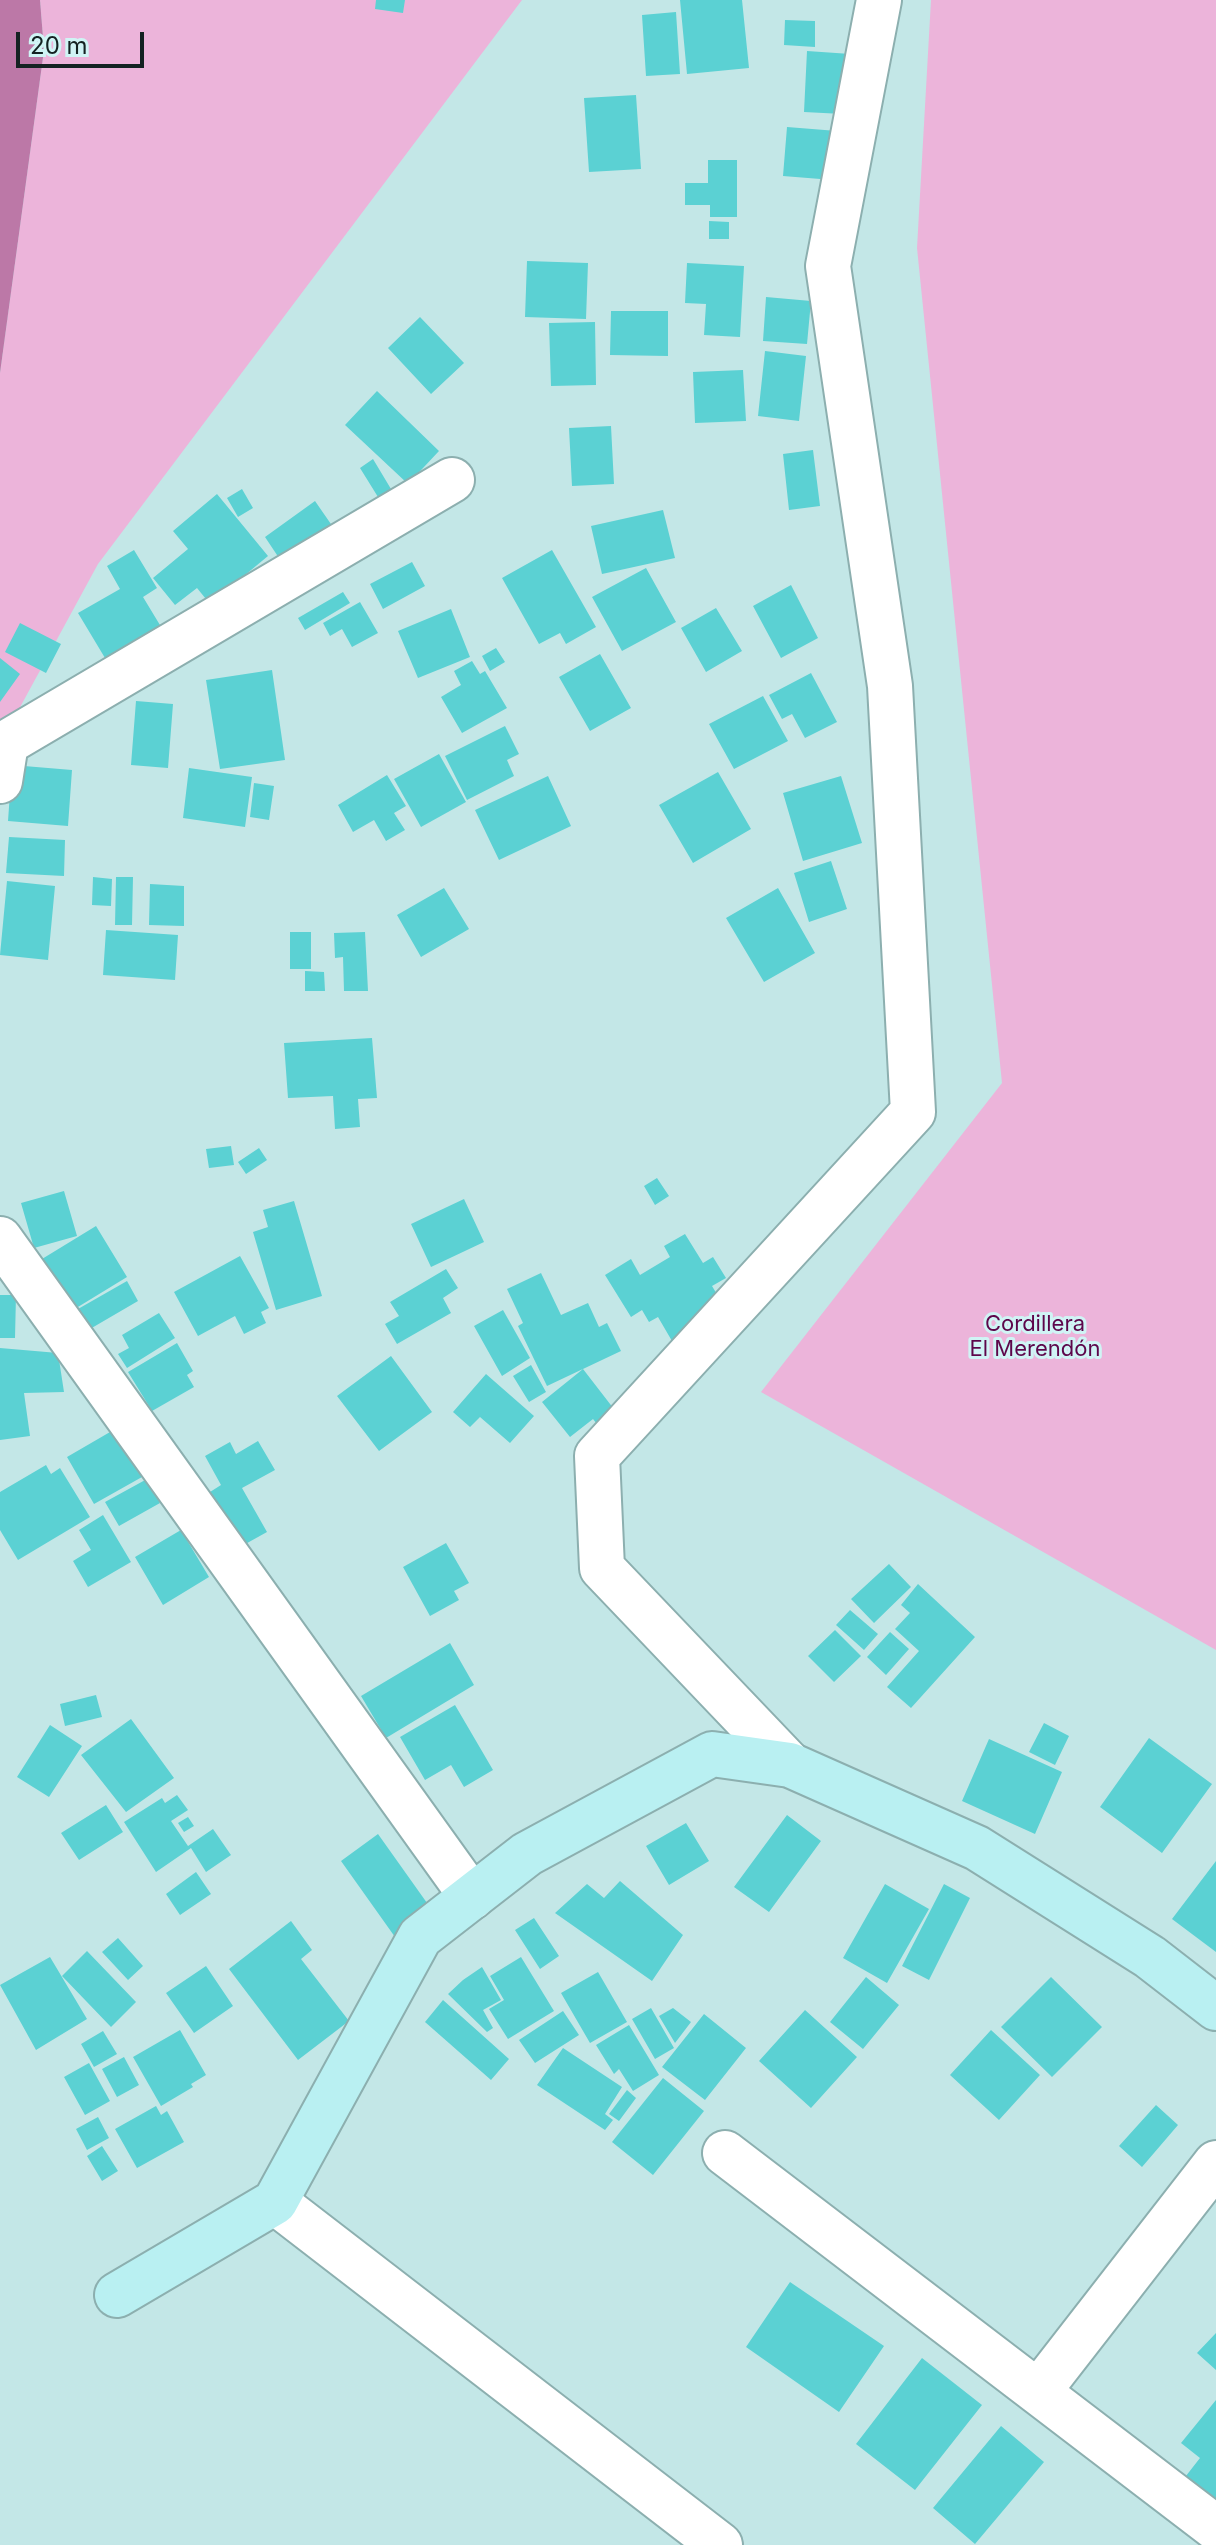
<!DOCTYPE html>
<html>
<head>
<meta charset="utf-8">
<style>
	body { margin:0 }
	#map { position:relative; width:1216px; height:2545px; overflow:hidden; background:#c3e7e7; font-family:Inter,sans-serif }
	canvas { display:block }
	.scale { position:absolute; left:16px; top:32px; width:128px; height:36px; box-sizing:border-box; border:4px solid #142222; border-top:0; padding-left:10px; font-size:24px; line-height:28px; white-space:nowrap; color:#142222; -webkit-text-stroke:6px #d0f4f5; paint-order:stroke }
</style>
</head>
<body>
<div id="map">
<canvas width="1216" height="2545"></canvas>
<div class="scale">20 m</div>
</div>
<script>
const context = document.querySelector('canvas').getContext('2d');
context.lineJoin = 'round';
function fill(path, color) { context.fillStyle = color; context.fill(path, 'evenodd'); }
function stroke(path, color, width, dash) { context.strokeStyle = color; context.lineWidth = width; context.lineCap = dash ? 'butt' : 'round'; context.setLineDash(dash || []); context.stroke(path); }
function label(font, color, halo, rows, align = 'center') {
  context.font = font + ' Inter,sans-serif'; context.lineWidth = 6; context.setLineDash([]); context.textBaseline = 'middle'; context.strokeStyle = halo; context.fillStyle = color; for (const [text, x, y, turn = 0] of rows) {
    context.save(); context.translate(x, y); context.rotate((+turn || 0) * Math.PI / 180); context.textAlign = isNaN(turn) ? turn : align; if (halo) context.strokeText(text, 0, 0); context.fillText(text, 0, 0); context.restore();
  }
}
const green = new Path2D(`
	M40,0H522L98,564L0,744V373L44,50Z
	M931,0H1216V1650L761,1392L1002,1083L917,248Z`);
const water = new Path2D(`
	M0,0H40L44,50L0,373Z`);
const building = new Path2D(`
	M376,0H405L403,13L375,9Z
	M680,0H742L749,68L687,74Z
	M676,12L680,74L646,76L642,15Z
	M785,20L815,21V47L784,45Z
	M807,51L865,55L862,115L804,112Z
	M636,95L641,169L589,172L584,98Z
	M787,127L837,131L833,180L783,176Z
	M708,160H737V217H710V205H685V183H708Z
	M709,221L729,222V239H709Z
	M527,261L588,263L586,319L525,317Z
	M687,263L744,266L740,337L704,335L706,304L685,303Z
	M766,297L811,301L807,344L763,341Z
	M611,311H668V356L610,355Z
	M420,317L464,363L431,394L388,348Z
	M595,322L596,385L551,386L549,323Z
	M765,351L806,356L799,421L758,416Z
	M743,370L746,421L695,423L693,372Z
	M377,391L439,451L408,484L345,425Z
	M611,426L614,484L572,486L569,428Z
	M813,450L820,506L789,510L783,454Z
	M373,459L391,489L378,497L360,468Z
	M242,489L253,508L238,517L227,498Z
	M217,494L268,556L210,604L197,588L175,605L153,578L188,549L173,531Z
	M315,501L342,540L291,576L265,537Z
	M663,510L675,558L602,574L591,526Z
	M134,550L157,588L143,597L166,635L111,668L78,613L120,589L107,566Z
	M552,550L596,627L566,644L560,633L539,644L502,578Z
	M412,562L425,586L383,609L370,584Z
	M646,568L676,622L622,651L592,597Z
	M791,585L818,638L781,658L753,606Z
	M343,592L350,603L305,630L298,618Z
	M360,602L378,633L352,647L342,629L330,636L323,623Z
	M716,608L742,651L706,672L681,628Z
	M451,609L470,657L418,678L398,631Z
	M20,623L61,644L46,673L5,652Z
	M496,648L505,662L490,671L482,656Z
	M600,654L631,708L590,731L559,677Z
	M0,658L20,674L0,702Z
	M472,661L480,674L485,671L507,708L462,733L441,697L461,685L454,671Z
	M272,670L285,760L220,769L206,680Z
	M811,673L837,722L805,738L792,714L782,719L769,695Z
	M763,696L788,741L734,769L709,724Z
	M136,701L173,704L168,768L131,765Z
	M505,726L519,754L507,760L514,776L467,800L445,756Z
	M439,754L466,802L421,827L394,779Z
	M12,765L72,770L68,826L8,821Z
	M189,768L252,777L245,827L183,818Z
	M718,772L751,829L693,863L659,805Z
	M387,775L406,806L394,813L405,830L386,841L374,820L353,832L338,805Z
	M548,776L571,826L499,860L475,810Z
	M841,776L862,843L803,861L783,793Z
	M254,783L274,786L269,820L250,817Z
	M9,837L65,840L64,876L6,873Z
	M831,861L847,909L809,922L794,873Z
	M93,877L112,879L111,906L92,905Z
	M116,877H133L132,925H115Z
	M7,881L55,886L48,960L0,955Z
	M150,884L184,886V926L149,925Z
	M444,888L469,929L421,957L397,915Z
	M778,888L815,953L764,982L726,918Z
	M106,930L178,935L175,980L103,975Z
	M290,932H311V969H290Z
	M365,932L368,991H344L343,957L335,958L334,933Z
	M305,971L324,972L325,991H305Z
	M372,1038L377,1098L358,1099L360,1127L335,1129L333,1096L288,1098L284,1043Z
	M231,1146L234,1165L209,1168L206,1149Z
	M259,1148L267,1160L246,1174L238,1162Z
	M657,1178L669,1196L655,1205L644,1186Z
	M64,1191L77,1236L34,1248L21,1203Z
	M464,1199L484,1242L431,1267L411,1224Z
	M294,1201L322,1296L276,1310L253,1232L268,1227L263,1210Z
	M96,1226L127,1277L73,1310L42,1259Z
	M685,1234L703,1263L713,1257L726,1278L712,1286L733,1321L679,1353L658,1317L649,1322L642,1310L631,1317L605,1275L631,1259L640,1275L670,1257L664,1246Z
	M240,1256L269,1308L261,1312L266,1323L244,1334L235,1316L198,1336L174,1292Z
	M446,1269L458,1288L443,1298L451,1313L397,1344L385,1324L399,1316L390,1302Z
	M541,1273L561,1315L588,1303L599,1327L607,1323L621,1351L547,1386L518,1326L523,1323L507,1289Z
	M127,1281L138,1301L90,1329L78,1309Z
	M0,1295H16L15,1338H0Z
	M503,1310L530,1358L502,1376L474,1326Z
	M159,1313L175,1338L127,1368L118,1354L129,1348L122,1335Z
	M177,1343L193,1371L187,1375L194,1387L152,1411L128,1372Z
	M0,1348L58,1353L64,1392L24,1393L30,1436L0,1440Z
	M391,1356L432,1412L379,1451L337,1396Z
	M531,1365L546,1392L529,1402L513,1376Z
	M583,1369L634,1435L616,1448L593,1419L570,1437L542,1402Z
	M486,1374L534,1416L510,1443L480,1417L470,1427L453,1412Z
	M129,1421L124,1446L142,1477L94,1504L67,1457Z
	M258,1441L275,1470L242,1488L267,1532L240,1547L210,1492L221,1485L205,1456L230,1442L236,1454Z
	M46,1465L51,1474L60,1468L90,1517L18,1560L0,1530V1492Z
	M147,1479L160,1503L119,1526L105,1502Z
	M103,1515L131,1562L88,1587L73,1561L91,1550L79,1530Z
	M181,1530L209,1577L163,1605L135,1557Z
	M446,1543L469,1583L454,1591L459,1600L430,1616L403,1567Z
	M889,1564L911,1587L874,1623L851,1599Z
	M918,1584L975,1637L911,1708L887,1687L919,1651L895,1629L910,1613L901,1605Z
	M850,1610L878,1634L864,1650L836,1625Z
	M835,1630L861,1656L834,1682L808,1656Z
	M890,1632L909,1649L886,1675L867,1657Z
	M450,1643L474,1685L386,1738L361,1696Z
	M96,1695L102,1717L65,1726L60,1704Z
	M455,1705L493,1770L464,1787L451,1765L425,1780L400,1737Z
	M131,1719L174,1778L126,1812L81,1755Z
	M1044,1723L1069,1736L1055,1765L1029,1752Z
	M50,1725L82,1746L49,1797L17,1777Z
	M1149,1738L1212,1784L1162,1853L1100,1807Z
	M989,1739L1062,1772L1035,1834L962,1801Z
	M177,1795L188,1810L171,1821L188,1846L213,1829L231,1855L206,1872L191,1848L156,1872L124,1822L162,1798L165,1803Z
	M106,1805L123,1832L79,1860L61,1833Z
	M787,1815L821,1841L769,1912L734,1887Z
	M188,1817L194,1826L184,1832L178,1823Z
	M686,1823L709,1861L669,1885L646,1846Z
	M378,1834L432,1910L395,1937L341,1861Z
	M1216,1861V1952L1172,1919Z
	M196,1872L211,1894L180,1915L166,1894Z
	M620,1881L683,1935L652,1981L555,1913L587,1884L604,1898Z
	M885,1884L929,1909L887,1983L843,1958Z
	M944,1884L970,1898L929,1980L902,1966Z
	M534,1918L559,1956L540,1969L515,1930Z
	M291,1921L312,1950L301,1959L349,2021L298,2060L229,1969Z
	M118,1938L143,1966L128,1980L102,1952Z
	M87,1951L136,2002L111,2027L62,1976Z
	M50,1957L87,2019L36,2050L0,1985Z
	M521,1957L554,2011L508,2039L489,2009L504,2000L490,1976Z
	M206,1966L233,2006L194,2033L166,1993Z
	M482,1967L501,2000L483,2010L493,2028L487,2032L448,1994L463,1980Z
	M598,1972L627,2022L590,2043L561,1993Z
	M866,1977L899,2005L863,2049L830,2022Z
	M1051,1977L1102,2027L1052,2077L1001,2027Z
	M443,2000L509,2059L491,2080L425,2022Z
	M651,2008L674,2048L655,2059L632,2019Z
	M673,2008L691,2022L675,2043L659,2016Z
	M805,2010L857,2057L811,2108L759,2061Z
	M563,2011L579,2035L535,2063L519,2040Z
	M704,2014L746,2048L705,2100L662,2067Z
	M629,2025L659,2075L633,2091L619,2069L614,2074L596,2045Z
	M180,2030L206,2075L191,2084L193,2087L161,2106L133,2057Z
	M991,2030L1040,2075L999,2120L950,2075Z
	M103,2031L117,2054L94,2067L81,2044Z
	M563,2048L622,2087L605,2114L613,2120L605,2130L537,2085Z
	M124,2057L139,2085L117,2097L102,2069Z
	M89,2063L110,2101L85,2115L64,2077Z
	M663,2078L704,2111L653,2175L612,2142Z
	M627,2090L636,2098L619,2121L609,2114Z
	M1156,2105L1178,2125L1142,2167L1119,2146Z
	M156,2106L161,2115L167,2111L184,2142L137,2168L115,2129Z
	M98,2117L109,2138L87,2150L76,2129Z
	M102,2146L118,2171L102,2181L87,2156Z
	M790,2282L884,2346L839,2412L746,2347Z
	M1216,2333V2370L1197,2353Z
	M922,2358L982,2405L915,2490L856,2444Z
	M1216,2400V2510L1182,2481L1200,2458L1181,2443Z
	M1001,2426L1044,2462L975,2544L933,2508Z`);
const street = new Path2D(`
	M0,781L6,743L452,480
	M0,1239L472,1897
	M790,1765L602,1568L597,1456L913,1112L890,686L828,266L879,0
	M725,2153L1216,2528
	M275,2202L720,2545
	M1038,2392L1216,2163`);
const secondary = new Path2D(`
	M117,2295L275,2202L420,1937L527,1854L712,1754L790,1765L977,1848L1150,1957L1216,2008`);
const parkNames = [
	["Cordillera",1035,1324],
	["El Merendón",1035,1349]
];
fill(green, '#ecb4da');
fill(water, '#bc78a7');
fill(building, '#5bd1d3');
stroke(street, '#8cafaf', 48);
stroke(secondary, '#8cafaf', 48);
stroke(street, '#fff', 44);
stroke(secondary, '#b9f0f2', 44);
label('22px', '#5d064b', '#d0f4f5', parkNames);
</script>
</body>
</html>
